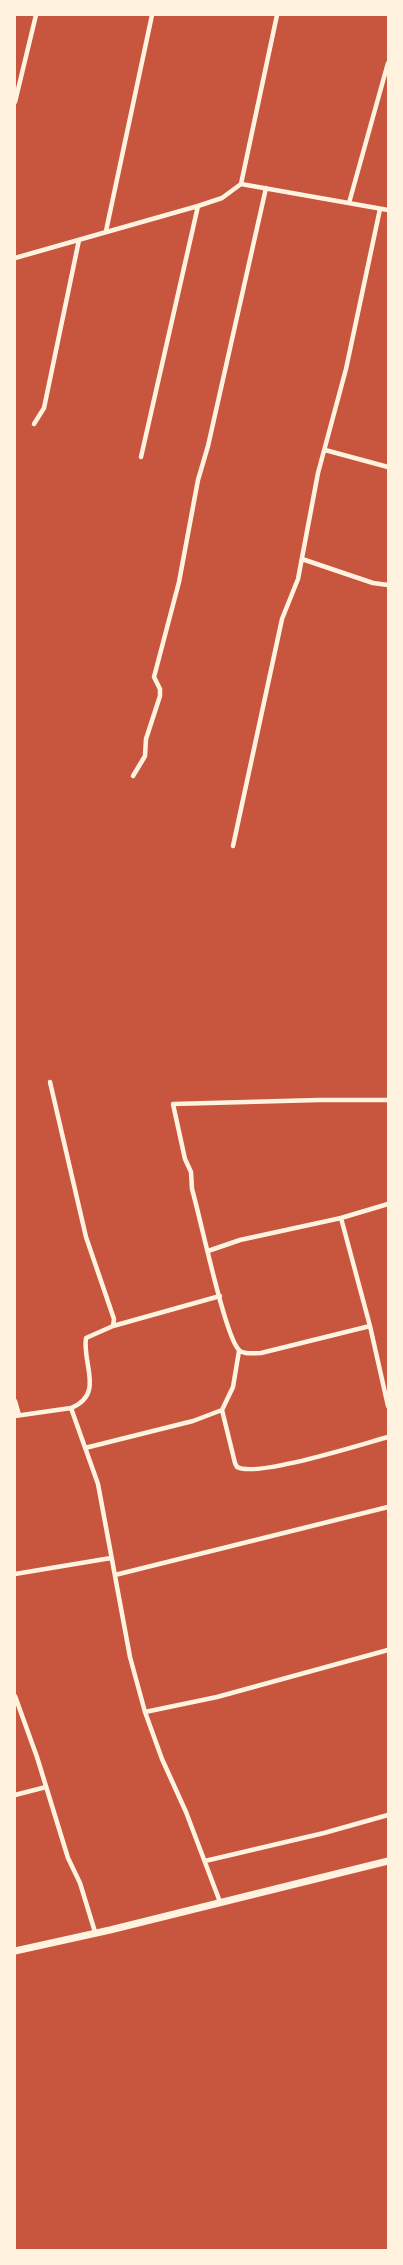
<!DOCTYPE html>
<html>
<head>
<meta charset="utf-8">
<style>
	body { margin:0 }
	#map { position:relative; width:403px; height:2265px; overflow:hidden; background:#c8553d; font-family:Barlow,sans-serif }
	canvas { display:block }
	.frame { position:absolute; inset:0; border:16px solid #fff3e0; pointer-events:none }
</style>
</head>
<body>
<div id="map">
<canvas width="403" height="2265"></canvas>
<div class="frame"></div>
</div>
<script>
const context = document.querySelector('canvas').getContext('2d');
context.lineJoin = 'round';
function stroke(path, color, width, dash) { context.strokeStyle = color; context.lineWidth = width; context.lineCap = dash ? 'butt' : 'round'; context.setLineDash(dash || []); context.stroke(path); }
const minor = new Path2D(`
	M15,102L36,15
	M241,184L277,15
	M349,203L388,63
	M106,231L152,15
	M15,258L198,206L222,198L241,184L388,210
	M34,424L44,408L79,240
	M325,450L388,467
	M141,457L198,206
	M302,559L373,583L388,585
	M133,776L145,756L146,739L160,696V689L154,677L179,582L198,480L208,446L266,188
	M233,846L282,619L298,579L318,473L346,369L380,209
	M341,1218L370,1326L388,1406
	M208,1251L240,1240L341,1218L388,1204
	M113,1326L220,1296
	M370,1326L261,1353C254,1353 244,1355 239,1350C225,1337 200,1216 192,1189L191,1172L185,1159L173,1104L319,1100H388
	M15,1401L19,1415
	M71,1408L98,1484L130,1657L145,1712L162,1759L186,1812L220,1902
	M222,1410L235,1463L237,1467C256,1478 362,1444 388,1437
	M15,1416L71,1408C105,1394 82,1364 86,1338L113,1326L114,1319L86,1237L50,1082
	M85,1448L193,1421L222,1410L233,1387L239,1351
	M15,1574L111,1558
	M115,1575L388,1507
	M15,1696L37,1757L68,1858L80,1883L95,1932
	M145,1712L217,1697L388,1650
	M15,1795L46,1787
	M205,1861L324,1833L388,1815`);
const primary = new Path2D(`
	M15,1951L110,1930L388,1861`);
stroke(minor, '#fff3e0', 4.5);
stroke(primary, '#fff3e0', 7);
</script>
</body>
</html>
